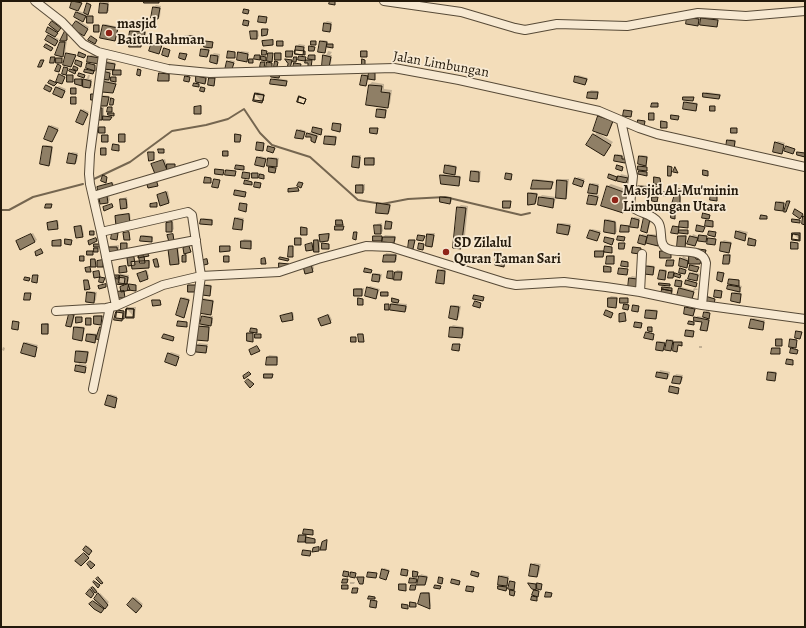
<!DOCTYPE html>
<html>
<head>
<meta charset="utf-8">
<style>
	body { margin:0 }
	#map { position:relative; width:806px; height:628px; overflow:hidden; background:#f3ddba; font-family:Alegreya,serif }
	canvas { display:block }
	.frame { position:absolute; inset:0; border:2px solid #23190b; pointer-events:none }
</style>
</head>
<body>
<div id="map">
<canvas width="806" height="628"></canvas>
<div class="frame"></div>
</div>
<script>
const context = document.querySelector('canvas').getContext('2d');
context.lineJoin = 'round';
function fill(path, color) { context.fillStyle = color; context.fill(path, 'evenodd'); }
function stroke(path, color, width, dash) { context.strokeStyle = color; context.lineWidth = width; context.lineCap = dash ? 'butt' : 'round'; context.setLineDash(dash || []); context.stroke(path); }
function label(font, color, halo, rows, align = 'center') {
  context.font = font + ' Alegreya,serif'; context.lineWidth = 3.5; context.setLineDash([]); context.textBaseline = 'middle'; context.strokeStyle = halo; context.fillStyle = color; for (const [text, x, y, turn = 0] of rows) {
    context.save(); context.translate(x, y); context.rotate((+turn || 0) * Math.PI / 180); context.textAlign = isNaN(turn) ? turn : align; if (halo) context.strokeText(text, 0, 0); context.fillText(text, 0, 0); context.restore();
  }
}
const shadow = new Path2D(`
	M74,1H82L78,10L71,7Z
	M103,2H109V11L107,12L101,4Z
	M89,3L91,4L88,13L85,19L83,20L75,17L79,11L85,13Z
	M156,5L161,6L160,17L158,18L153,17L154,7Z
	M690,16L702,18L704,16L719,18L718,24L716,26L702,21L698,25Z
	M55,20L62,26L55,37L59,39L56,43L49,36L51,34L49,28Z
	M78,20L89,27L85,33L72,27Z
	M327,21L332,22V29L330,31L324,30L325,23Z
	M105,24L119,27L116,38L115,40L103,26Z
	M132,30L146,31V36L144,37L131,31Z
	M253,30H258L259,36L257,38L251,32Z
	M67,31V38L63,41H67L65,54L63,55L61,43L63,40Z
	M194,35L195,41L193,42L183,37L185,36Z
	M323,40L328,41V44H333V47L327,46L325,52L321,41Z
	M132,41H143L142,45L141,46L131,42Z
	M155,41L163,43L159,53L151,50Z
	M207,41L213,42L212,47H210L209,55L207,56L201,55L202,49L205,48Z
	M299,44L305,45L304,52L297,46Z
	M241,51L249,52L248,59L247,61L239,53Z
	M328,51L332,52L330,55H332L331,64L329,66L324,56L327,54Z
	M214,53L220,54L219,61L217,63L211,62L212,55Z
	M91,55L101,56L100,61L89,56Z
	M105,60L116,63L115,67L114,69L103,68Z
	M230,60L235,61L232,69L228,62Z
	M105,70L111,71L110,77L107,80L112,81V77H116L114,82L117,83L113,92L102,81L105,78L103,72Z
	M162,72H170V79L168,80L160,74Z
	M371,72L375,73V79L368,78L366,85L363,75L365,74L370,75Z
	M88,75H90L89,79H92V86L90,87L84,80L87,78Z
	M199,75L207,76V81L205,83L199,82V86L194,84L196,83L197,77Z
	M578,75L588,78L587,82L585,84L576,77Z
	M279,76L277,78L288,80L286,85L272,80L275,77Z
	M372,82L384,84V89L392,90L390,104L388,106L367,104L369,85Z
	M59,86L66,89L62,97L57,87Z
	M591,90L599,91L598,96L597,98L589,92Z
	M257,92L265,94L262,102L255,94Z
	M706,92L721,94V96L719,98L704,94Z
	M101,95L110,96L109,103L107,105H98Z
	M686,101L698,103L697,108L695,110L685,103Z
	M100,107H104V117L102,119Z
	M380,108L387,109L386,115L384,117L378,109Z
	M83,109L89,112L83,124L82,111Z
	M602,113L615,118L609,132L607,135L600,134L613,142L604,155L588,145L597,132L594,130L599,116Z
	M51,125L59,128L52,141L50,127Z
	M315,127L322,129L315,142L312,137L307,136L310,132H313Z
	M300,129L306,131L303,138L298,131Z
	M328,135L337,136L336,142L334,144L326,137Z
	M730,139L736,140L735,146L733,148L728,141Z
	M778,141L785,143L781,153L776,143Z
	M46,145L53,146L51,163L49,165L44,146Z
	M72,152L78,153L77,162L75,163L70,154Z
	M617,154L623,155V157L628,158L625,162L616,156Z
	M355,155H361L360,165L359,167L354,156Z
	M642,155L648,156L647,163L644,166L647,167V170L645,172H647V175L640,172L642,170L639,169V166L641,164L640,156Z
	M260,156L267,158L264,166L258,158Z
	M271,157L279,158L278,164L276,166L269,159Z
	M368,157H375V163L374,164L366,159Z
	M165,159L167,166L169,164H175V168L168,166L166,169L153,164Z
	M448,164L457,166L456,172L453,175L461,176L460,183L459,185L441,175L443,174L453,175V173L446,166Z
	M474,170L481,171L480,179L478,181L472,172Z
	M621,174L629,176L626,182L618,180Z
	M578,177L585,179L581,186L576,179Z
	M536,179L554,181L552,186L551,188L534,181Z
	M560,179H569L567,196L566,198L558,180Z
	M113,182L114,186L113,187H98L100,185Z
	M592,183L599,184L598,192L595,194L599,195L597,203L595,204L589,203L590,195L593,193L591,185Z
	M359,184H365V190L363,192L357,186Z
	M611,184L631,191L625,209L623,212L608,186Z
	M641,185L653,186L652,190L650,191L639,187Z
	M673,188L680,189L679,193H681V201L679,203L676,195L679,192Z
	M168,191L170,201L169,202L158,195Z
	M531,192L538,193L537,202L535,203L529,193Z
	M109,195L110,200L108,202L100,198Z
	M542,195L556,197L554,205L553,206L539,204L540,197Z
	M443,196L452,197V201L450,203L441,197Z
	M127,197L128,205L127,207L121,200L123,198Z
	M779,201L785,202L784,209L782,210L777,203Z
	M380,202L391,204L390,212L388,213L378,204Z
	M707,203L714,204L712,210L705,204Z
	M461,205L468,206L464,246L461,248L458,208Z
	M130,213L131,222L116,216L118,214Z
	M237,217L244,218L243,227L241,229L236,219Z
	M634,217L640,218L639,225L637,227L633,219Z
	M203,218L213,219V223L211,224L202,220Z
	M645,218H652L648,230L647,232Z
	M608,219L616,221L617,232L615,233L605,231L606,220Z
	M58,220L59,226L57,228L48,223L50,221Z
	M682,220H689V225L688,227L681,221Z
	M168,221H173L174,229L172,231L167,223Z
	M382,223L383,231L381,233H376V226L377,224Z
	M561,223L571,224L570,232L568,234L559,224Z
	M82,225L84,235L82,236L75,227L77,226Z
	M592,229L601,231L597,240L591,230Z
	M739,230L748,232L745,240L737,232Z
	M794,232H801V238L800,240L793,234Z
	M33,233L37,240L21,248L19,240Z
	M330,233V238L328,240L320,241V249L318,251L315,240L317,239H320V235L322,234Z
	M430,233H435L433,244L432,246L428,234Z
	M642,234L649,235L651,234L661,235L658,244L646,242L645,244L641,236Z
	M693,234L700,237L706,241L698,240L695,245L689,243Z
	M143,235L153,236V239L151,241L142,236Z
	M385,235L396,236V240L394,242L384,237L381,240Z
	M681,235H687L686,245L684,247L679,236Z
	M244,239L252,240V246L250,248L242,241Z
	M724,240L732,242L730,250L729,252L722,242Z
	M119,245V251L108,253V248L110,246Z
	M178,246L180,261L179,263L169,249Z
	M386,253L397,254V260L395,261L385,255Z
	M149,254L148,255L144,256L145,260H150V265L149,267L132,264L128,259L134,258L135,261L140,260V255ZM133,261H141V263H133Z
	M727,254H731V262L729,263L725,255Z
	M609,255H615V261L613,263L608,256Z
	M692,255L702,258V261L700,263H687L688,264L687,267L680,265L683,256L690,260Z
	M499,256L507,258L504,265L497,258Z
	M313,263L314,269L306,273Z
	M648,265L655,266L654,272L653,274L647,266Z
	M441,269H446L445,281L443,283L439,270Z
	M662,269L667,270L666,277L664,279L660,271Z
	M147,270L149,276L148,278L138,274Z
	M397,270L403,271L402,278L400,279H395L396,272Z
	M692,272L700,274L697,280L690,279L689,280L697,283L696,285L687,281L689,280Z
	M375,273L382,274L381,279L379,281L374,274Z
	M122,274L129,275V281L127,283H116L118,276Z
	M632,276L638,277L637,286L635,288L629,287L630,278Z
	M731,279L739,280L738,285L742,286L741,289L738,292L742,293L741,300L739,302L733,293L736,290L729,286L731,283H730Z
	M206,284L212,285L211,293L209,295L204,286Z
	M370,286L380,289L376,298L368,288Z
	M664,286L672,288V294L671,296L663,288Z
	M681,287L693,290L694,288L698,289L697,290H695L692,298L680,289Z
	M356,288H364L363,294L362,295L355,290Z
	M90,291L97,292L96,300L94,302L88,293Z
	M611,296L618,297L617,305L616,307L609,298Z
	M184,297L190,299L183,317L182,298Z
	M203,298L214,300L212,312L210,314L201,300Z
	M394,298L399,299L397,303L407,304V309L405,311L391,309V304L394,301Z
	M454,305L461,306L459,317L457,319L452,306Z
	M688,306L696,308L693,315L686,308Z
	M130,307H136L135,316L134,317L127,309Z
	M707,307H710L708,318L710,319L708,329L706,330L703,322L695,320L697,316L704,317Z
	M649,309L658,310L657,316L655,318L647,310Z
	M293,312L294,317L293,319L282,316L283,314Z
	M71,313L75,314L73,324L71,326L69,315Z
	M329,314L332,320L330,322L319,319Z
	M97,315H103L102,322L101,324L95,316Z
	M204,315L213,316V323L210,325L209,338L208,340L197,327L201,325L202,317Z
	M753,318L765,320L764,327L762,329L751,320Z
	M45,323H49V332L48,333L43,325Z
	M453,325L464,327V335L462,337L451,327Z
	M77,326L85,327L83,338L82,340L75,327Z
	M102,326L101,339L96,338L94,342L88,334L90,333L99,334Z
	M670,339L674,340L673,343L675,342H682V344H678L671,350L668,341Z
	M659,341L666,342L665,348L663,350L658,342Z
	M26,342L38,345L34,355L24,344Z
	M199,343L208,344L207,350L206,352L197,351V345Z
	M699,346H702V348H699Z
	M3,347L5,348L4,351L2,350Z
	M79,350L89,351L88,361L86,362L77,351Z
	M171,352L180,355L175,364L169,354Z
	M269,355L278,356V362L276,364L268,357Z
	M79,363L87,365L84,372L76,370Z
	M660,370L670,372L669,377L667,378L657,377Z
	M771,371L777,372L776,378L774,380L769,372Z
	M676,374L683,375L682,382L680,383L673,382L675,376Z
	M110,394L117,396L114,406L109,396Z
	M88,546L92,550L89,554L90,556L81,565L77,561L87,552L84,549Z
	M534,563L541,564L539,574L537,576L532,565Z
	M384,568L390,570L386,579L383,570Z
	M421,574L428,576L427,582L425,584L420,576Z
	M501,575L509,576L508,583L505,586H507L506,590L499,588V586L501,584L500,577Z
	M350,582H355L354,584H350Z
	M94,587L97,590L91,597L88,594Z
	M423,592H430L431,606L430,607L422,593Z
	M100,593L109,602L103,610L91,604Z
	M135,597L143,604L136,612L129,605Z`);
const stream = new Path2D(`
	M94,179L130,162L172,131L206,125L228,119L244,109L260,133L272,145L310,157L358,200L382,204L408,199L445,197L521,215L530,213
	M1,210H9L33,197L83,184`);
const building = new Path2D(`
	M72,1L82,3L78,11L70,8Z
	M144,1H159V3H144Z
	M330,1H335V5L329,4Z
	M87,3L91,5L88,15L84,13Z
	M100,3L108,4L107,13H99Z
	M153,7L160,8L158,19L151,18Z
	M244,9L249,10L248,14L243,13Z
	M76,12L86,16L83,22L74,17Z
	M87,16H93V23H87Z
	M259,16L267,17L266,23L258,22Z
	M687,17L699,19L698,26L686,24Z
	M701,18L718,20L717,27L700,25Z
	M244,20L249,21L248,26L243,25Z
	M52,21L61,28L58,32L49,25Z
	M76,21L88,29L84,36L71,28Z
	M324,23L331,24L330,32L323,31Z
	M94,25H99V32H94Z
	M103,25L118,28L115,41L100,38Z
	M48,27L58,33L55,37L46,32Z
	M262,29H268L267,35L262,36Z
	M65,31L67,32V40L65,41H60Z
	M130,31L145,32L144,38L129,37Z
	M250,31H257V39H251Z
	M48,35L58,41L55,46L45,40Z
	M91,36L97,40L95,44L88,40Z
	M122,36L127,39L124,44L119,42Z
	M193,36L194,43L183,44L182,37Z
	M273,40V45L263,46L262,41Z
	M205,41L213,42L212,48L204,47Z
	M277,41H283V46H277Z
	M311,41H316V45H311Z
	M320,41L327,42L325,53L318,52Z
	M60,42H65L63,57L55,55Z
	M130,42L141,43V47H129Z
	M152,42L162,45L159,54L149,51Z
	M46,44L53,48L51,51L44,47Z
	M327,44H333V48L327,47Z
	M296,46L304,47L303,55L295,54Z
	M309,46L315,47L314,51H309Z
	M164,48L170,50L168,57L162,55Z
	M201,49L209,50L207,57L200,56Z
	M262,50L267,51L266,55H262Z
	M295,50L305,51V55L295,54Z
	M228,51L235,52V58H227Z
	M286,51H293L292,57H286Z
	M361,51H367V57H361Z
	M79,52L86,55L84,58L78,56Z
	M238,52L248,54L247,62L237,60Z
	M66,53L76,55L71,67L63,65Z
	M180,53L187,54L185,60L179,58Z
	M268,53H273L272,62L267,61Z
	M275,53H281V60H275Z
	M211,55L218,56L217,64L210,62Z
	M255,55H260V60L254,59Z
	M309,55H315V60L308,59Z
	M323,55L331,57L329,67L322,66Z
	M88,56L100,58L99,64L87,62Z
	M261,56L266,57V61L261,60Z
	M299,56L306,57L305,61L298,60Z
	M51,57H55L54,63H50Z
	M294,57H297L296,62H293Z
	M56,58H62V63H56Z
	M249,59H253V63H249Z
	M285,59L292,60L290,69H287L288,64Z
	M362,59L365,60V65H362Z
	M41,60H44L41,67H38Z
	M76,60L82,62L81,67L75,64Z
	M306,60H312L311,68H308V63H305Z
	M227,61L234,63L231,72L225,70Z
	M275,61L278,62L277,67H274Z
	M103,62L115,64L114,70L102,69Z
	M261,62H265L264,68L260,67Z
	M267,62L272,63V68L266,67Z
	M87,63L95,65V71L86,68Z
	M294,63L301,64L300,69L293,68Z
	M58,64L61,66L59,72L55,71Z
	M74,66L78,68L77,71L73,69Z
	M64,67L68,68L66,75L62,74Z
	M70,69L76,71L75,74L69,71Z
	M85,69L94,71L93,74L84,72Z
	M138,69L141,70L140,76L137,75Z
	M113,70H121V75H113Z
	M102,71L110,73L109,80L101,79Z
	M369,72L375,73V80L368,79Z
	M79,73L85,75L84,78L78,76Z
	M159,73L169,74V81H158Z
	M272,73L280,74L279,78L271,77Z
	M59,74L65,77L62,84L56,82Z
	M67,75H73V82H67Z
	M362,75L368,76L366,86L360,85Z
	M185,76L190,77L189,82L184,81Z
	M196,76L206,78L205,84L196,82Z
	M575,76L587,79L585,85L574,82Z
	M111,77H116V82L111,81Z
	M209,78H215L214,86L208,85Z
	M75,79H82V86L75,84Z
	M83,79L91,81L90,88L83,87Z
	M271,79L287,81L286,86L270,84Z
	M50,80L57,83L54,86L48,83Z
	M101,81L116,84L113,93L102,92Z
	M194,83L199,84V87L193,86Z
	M46,85L52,88L50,92L44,89Z
	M369,85L382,86L381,92L390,93L388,108L366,105Z
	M56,87L65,91L62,98L53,94Z
	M201,87L205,88L204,92L200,91Z
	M71,88H76V94H71Z
	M588,92H598L597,99L587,98Z
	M255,93L264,95L262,103L253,101Z
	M703,93L720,95L719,99L703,97Z
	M91,94H96V100H91Z
	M255,94L264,95L263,101L254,100Z
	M98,96L109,97L107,106H97Z
	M299,96L306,99L304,104L297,102Z
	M71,97H76V104H71Z
	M299,97L306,99L304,104L298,102Z
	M683,97H694L693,101L683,100Z
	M111,98L114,99L113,105H110Z
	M684,102L697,104L696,111L683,109Z
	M652,103H658V107H651Z
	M201,106V114H194V107Z
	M710,106H715V111H710Z
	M108,107H112V112H107Z
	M97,108H102V120H97Z
	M377,109L386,110L385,118L376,117Z
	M81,110L88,114L83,125L76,122Z
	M624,110L632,111L631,117L623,116Z
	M108,113H114V116L108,115Z
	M649,113H654V120H649Z
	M671,115L679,116L678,120L671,119Z
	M103,116L112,117L110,120H103Z
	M598,116L613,121L607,136L593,131Z
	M638,120L645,121L644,127L637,126Z
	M661,121L667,122V128H661Z
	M333,123L341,124L340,132L332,130Z
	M49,126L58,130L52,142L44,139Z
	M99,127H105V133H99Z
	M313,127L322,129L321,135L312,132Z
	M370,128H378L377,134L370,133Z
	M731,128H737V133H731Z
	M297,130L305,132L303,139L295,138Z
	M307,133L317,136L315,143L311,141V137H306Z
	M119,134H125V142H119Z
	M235,134L241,135L240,142H235Z
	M593,134L611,145L604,156L586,145Z
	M102,135H108V142H102Z
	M325,136L336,137L335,145L324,144Z
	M727,140L735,141L734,149L726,148Z
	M257,142L264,143L263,151L256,150Z
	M775,142L784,145L782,154L773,152Z
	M113,144L119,145V151L112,150Z
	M43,146L52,147L49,166L40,164Z
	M268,146L275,148L273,153L267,151Z
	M786,146L795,149L793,154L784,151Z
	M101,148H106V155H101Z
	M158,149H164V153H159Z
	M223,151H228V156H223Z
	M148,152H154V160L149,161Z
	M797,152L805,153V157L797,155Z
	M69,153L77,155L75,164L67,163Z
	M615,155L622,156V159H627L625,163L614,161Z
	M353,156L360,157L359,168L352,167Z
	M639,156L647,157L646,166L638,164Z
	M257,157L266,159L264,167L255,165Z
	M268,158L277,159V167L267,166Z
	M365,158H374V165H365Z
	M163,160L167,170L155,174L151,164Z
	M167,164H175V170H167Z
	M236,165L244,166V170L235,169Z
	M445,165L456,167L455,175L444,173Z
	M617,165L623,167L622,171L616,169Z
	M638,166L647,167V171L638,170Z
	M668,166L672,167L671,176H668Z
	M269,167L276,168L275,173L269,172Z
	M675,167L678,173L673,172Z
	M215,169L224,170L223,175L215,174Z
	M226,170L236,171L235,176L225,175Z
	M703,170L708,171V176L703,175Z
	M471,171L479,172V182L470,181Z
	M639,171L647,172V176L638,174Z
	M243,172L250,173L249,179L242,178Z
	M252,173H258V178H252Z
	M506,173L512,174L511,180L505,179Z
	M260,174L264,175V179L259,178Z
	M609,174L617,177L616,181L608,178Z
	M103,175L107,177L106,183L101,181Z
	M440,175L460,177L459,186L441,184Z
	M618,176L628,178L626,183L617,181Z
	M205,177L211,178V183H204Z
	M654,177L660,178L661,185L654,184Z
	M575,178L584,181L582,187L573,184Z
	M156,179L158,186L148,188L146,181Z
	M214,179L220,180L218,188L212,187Z
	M245,180L252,182V185L244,184Z
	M533,180L553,182L551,189H531Z
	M557,180L567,181L566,199L556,198Z
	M255,182L261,183L260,188L254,187Z
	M299,182L303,183L301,188L297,186Z
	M112,183L113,188L98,192L97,187Z
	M590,184L598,186L597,194L588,193Z
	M356,185H363V193H356Z
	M607,186L629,194L623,213L601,206Z
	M638,186L651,187V193L638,192Z
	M655,186L661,187V190L654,189Z
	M298,188L299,191L288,192V189Z
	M672,188L680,189V193L671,192Z
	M235,190L246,192L245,197L234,195Z
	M166,192L169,203L160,206L157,195Z
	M659,192H666V196L659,195Z
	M528,193L537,194L535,204L528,205Z
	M711,193L717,194V201L710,200Z
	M675,194L680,195V204H672Z
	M589,195L598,197L596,205L587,204Z
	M107,196L108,203L100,204L99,198Z
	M440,197L451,198L450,204L440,202Z
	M539,197L554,199L553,208L538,205Z
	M652,197H658L657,202L652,201Z
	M120,199H126L127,208L121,209Z
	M503,201H511L510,208H503Z
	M787,201H790L786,212H784Z
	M776,202L784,203L783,211L775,210Z
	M157,203V207H150V204Z
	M240,203L247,204L246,212L239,210Z
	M377,203L390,205L388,214L376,213Z
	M46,204H52L51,208H45Z
	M112,204L113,207L104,211L103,207Z
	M704,204L713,206L712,211L703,210Z
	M666,205L669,206L670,212L665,211Z
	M457,207L466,208L461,249L453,248Z
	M795,209L803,214L800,219L793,214Z
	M671,213L675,214V219L671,218Z
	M703,213L710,215L709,219L702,218Z
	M129,214L130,225L116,226L115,216Z
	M761,215L767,216V219H760Z
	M803,216L805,217V225L802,224Z
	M644,217L650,219L647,233L641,231Z
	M235,218L243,220L242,230L233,229Z
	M632,218L639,220L638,228L630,227Z
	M201,219L212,220V225L200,224Z
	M792,219L800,220V223L792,222Z
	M336,220H342L343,225H336Z
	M605,220L615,222V234L604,232Z
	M706,220L713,221V227L705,226Z
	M57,221L58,229L48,230L47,223Z
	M386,221L392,222L391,229H385Z
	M680,221H688V228L679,227Z
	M172,222V232H166V223Z
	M558,224L570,226L568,235L557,233Z
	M374,225H381V234H375Z
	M621,225L629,226V232H620Z
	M697,225L705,227L703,232L696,231Z
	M81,226L83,237L76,238L74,227Z
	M335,226H344L343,230H335Z
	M673,226L679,227L678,234L671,233Z
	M301,227L307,228V235H301Z
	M590,230L600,233L597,241L587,238Z
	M679,230H688V234L679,233Z
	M90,231H94V235H90Z
	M709,231L716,232L715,237L708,235Z
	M736,231L746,234L745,241L735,238Z
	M129,232L130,240H124L123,233Z
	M354,232H357L356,240L353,239Z
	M112,233H118L117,240L111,239Z
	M792,233H800V241L792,240Z
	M31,234L35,242L20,250L16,241Z
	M173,234L174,241L169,242L167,235Z
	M329,234L328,241L320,242L319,235Z
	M427,234L434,235L432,247L426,246Z
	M793,234L799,235V240L792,239Z
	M418,235L425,236L423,241L417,240Z
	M640,235L647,237L645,245L638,243Z
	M648,235L660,237L658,246L646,243Z
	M699,235L707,236L706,242L698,241Z
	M141,236L152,237V242L140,241Z
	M373,236H382V241H373Z
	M618,236L625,237L624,241L617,240Z
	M678,236H686L685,248L677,247Z
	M690,236L698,238L695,246L687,244Z
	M383,237H395L394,243L382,242Z
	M605,237L614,239L612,245L604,242Z
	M96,238L97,241L89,245L88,241Z
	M295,238H301V245H295Z
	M708,238L716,239L715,245L707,244Z
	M749,238L756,240L755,246L748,245Z
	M65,239L72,240L71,245L65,244Z
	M61,240V246H52V241Z
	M314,240H318L319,252H314Z
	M409,240H415L413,249H408Z
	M241,241H251V249L241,248Z
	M721,242L731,243L729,253L720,251Z
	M791,242L798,243V249H791Z
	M121,243H127V250H121Z
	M312,243L313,250L306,251L305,245Z
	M322,243L329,244V249H322Z
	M419,243L424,244L423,250L418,249Z
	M619,243H625L624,249H619Z
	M94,244H100V247H94Z
	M189,246L191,252L184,254L183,248Z
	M220,246H230V251L220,252Z
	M289,246H293V257H288Z
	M605,246L612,247V253L604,252Z
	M107,247H117L118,254H107Z
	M177,247L179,264L170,265L168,249Z
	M633,247L641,248L640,254L632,253Z
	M94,248H98V252H94Z
	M41,249L43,253L36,256L35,252Z
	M698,249L706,250L705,254L698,253Z
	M87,251H93V255H87Z
	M595,251H604L603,257H595Z
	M660,251H671V258H660Z
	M148,254L149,256L138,258V255Z
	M186,255V262H182V256Z
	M384,255H396L395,262H383Z
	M724,255H730L729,264H723Z
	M80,256H84V261H80Z
	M139,256H144L145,263H140Z
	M224,256H229V262H224Z
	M607,256H614V264H606Z
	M689,256L695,257L696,259L701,260L700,264H689Z
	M134,257L135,265L128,266L127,258Z
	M280,257L289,259L288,261L279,259Z
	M496,257L505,259L504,267L495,265Z
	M265,258L266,264H261V259Z
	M680,258L688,261L687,268L679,266Z
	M91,259H95L96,267H91Z
	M157,259L159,267H155L153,260Z
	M207,259L208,264L200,266L199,261Z
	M103,260V267H97V261Z
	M667,260H674L673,266H666Z
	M149,261V268L132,269L131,262Z
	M622,261L628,262V267L621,266Z
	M279,263L289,264V268H279Z
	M311,264L313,272L305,274L303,266Z
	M690,265L699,267L697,272L689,270Z
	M126,266L127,272L119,273V267Z
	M604,266L611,267V272H604Z
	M646,266L654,267L653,275L644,274Z
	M90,267L91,272H86L85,268Z
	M365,268L372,270L371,273L364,272Z
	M619,268L628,269L627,275L618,274Z
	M680,268L686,270L685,274L679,273Z
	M438,270L445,271L444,284L436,283Z
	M660,270L666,271L665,280L658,279Z
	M99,271L100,277L94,278L93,272Z
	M146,271L148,279L140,282L137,274Z
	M388,271H393V279L387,278Z
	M395,272H402L401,280H394Z
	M669,272H674L673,278H668Z
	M718,272L724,273L722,282L717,280Z
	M675,273L681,275L680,278L674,276Z
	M690,273L698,275L697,281L688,279Z
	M373,274L380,275L379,282L372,281Z
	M33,275H38L37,283L32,282Z
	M112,275H119V279L112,278Z
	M120,275L128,277L127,284L119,283Z
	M25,277L30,278L29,281L24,280Z
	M100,277L105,278L103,283L99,282Z
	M116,277L125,278L124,285L115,284Z
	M629,278L637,279L636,289L628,288Z
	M729,279L739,280V286L728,284Z
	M84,280H88L90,289L85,290Z
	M676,280L682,281L681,287L675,286Z
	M686,280L697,283L696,287L685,284Z
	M659,283L670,284V286L659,285Z
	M106,284V287L99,289L98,286Z
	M128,284L130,290L121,292L120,287Z
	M129,284L136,285V291L128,290Z
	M188,285H198V292H188Z
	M203,285L211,286L210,296L202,295Z
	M728,285L740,287V292L727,289Z
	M367,287L378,290L376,299L365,296Z
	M662,287L672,288V291L662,289Z
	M679,288L694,292L692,299L677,296Z
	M354,289H362V296H354Z
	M662,289L672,291L671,297L661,295Z
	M715,290L722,291L721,298L714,297Z
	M124,291L125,298H117L116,292Z
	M87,292L95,293L94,303L86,302Z
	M381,292H388V296H381Z
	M25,293H31L30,300H24Z
	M732,293L741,294L740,303L731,301Z
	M474,295L484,297L483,301L473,299Z
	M705,296L715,299L714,304L704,301Z
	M181,298L189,300L184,318L176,315Z
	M358,298L363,299V305H358Z
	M392,298L399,300L398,303L392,302Z
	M608,298H617L616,308L608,307Z
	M620,298H628V303H620Z
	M200,299L213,301L211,315L198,313Z
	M152,300H160L161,305L153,306Z
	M475,301L481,303L480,308L473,306Z
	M385,304H389V310H385Z
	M391,304L406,306L405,312L390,310Z
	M624,304L629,305L628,310L623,309Z
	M633,305L639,306L638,312L632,311Z
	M451,306L459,307L457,320L449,318Z
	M685,307L695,309L693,316L684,314Z
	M127,308L134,309L133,317H126Z
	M126,309H134V318H126Z
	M117,310L124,311V319L116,318Z
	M606,310L613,313L611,318L604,315Z
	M646,310L657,311L656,319L645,318Z
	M116,312L123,313L122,321L114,320Z
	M704,312L710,313L709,319L703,317Z
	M292,313L293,320L282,322L280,316Z
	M625,313L626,321L619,322V314Z
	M69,314L74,315L71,327L66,326Z
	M328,315L331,323L321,326L318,319Z
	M94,316H102L101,325L94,324Z
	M202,316L212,318L211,326L200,324Z
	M76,317H82V322L76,323Z
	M694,317L709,320L707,331L700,330L702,322L694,321Z
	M86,318H91V325H86Z
	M751,319L764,322L763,330L749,328Z
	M13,321L19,322L18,330L12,329Z
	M178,321L187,322V327L177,326Z
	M689,321L694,322V325L688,324Z
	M635,322L642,323L641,328L634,327Z
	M42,324H48V334H42Z
	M196,326L209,327L208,341L195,340Z
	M74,327L84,328L82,341L73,339Z
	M100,327L104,328L101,340L96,339Z
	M450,327L463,328L462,338L449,337Z
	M648,327H652V332L648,331Z
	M251,328L257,329V333L250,332Z
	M686,330L694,331L693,337L685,336Z
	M796,331L802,332L800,339L795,338Z
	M646,332L654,334L653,340L644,338Z
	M247,333H253V342L247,341Z
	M87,334L96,335L95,343L86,341Z
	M164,334L174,337L173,341L162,338Z
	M255,334H261V338H255Z
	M358,334H363L364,342H359Z
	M351,337H356V342H351Z
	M776,339H782V346H776Z
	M790,339L797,340L796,348L789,347Z
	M667,340L673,341L671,351L665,350Z
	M657,342L665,343L663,351L656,350Z
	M674,342H682V346L678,345L677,352L673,351Z
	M24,343L37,347L35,357L21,353Z
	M453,344H460L459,351L452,350Z
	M196,345L207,346L206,353L196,352Z
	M257,346L260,351L251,355L249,350Z
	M772,348H780V354H771Z
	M791,348L798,350L797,354L790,353Z
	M76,351L88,352L86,363L75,362Z
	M168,353L179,357L176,366L165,362Z
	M267,357H277V365H266Z
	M787,359L793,360V365L786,364Z
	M76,365L86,367L85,373L75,371Z
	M249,372L251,374L244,379L243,376Z
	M657,372L668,374L667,379L656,377Z
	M768,372L776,373L775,381L767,380Z
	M264,374H273L272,378H264Z
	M674,376L682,377L680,384L672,383Z
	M248,379L254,384L250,388L245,382Z
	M670,386L679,388L678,394L669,392Z
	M108,395L117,398L115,408L105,405Z
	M304,529L313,530V535L303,534Z
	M299,535H306L305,542H298Z
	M306,537L315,539V543H306Z
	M327,540L326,550H320L322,542Z
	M86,546L92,551L89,555L83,550Z
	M319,547V551L312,552L313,548Z
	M303,550L311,551L310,556L302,555Z
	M84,553L89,558L81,566L75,561Z
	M90,561L95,565L91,569L87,564Z
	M531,564L539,566L537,577L529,576Z
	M382,569L389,571L386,580L380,578Z
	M402,569L408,570L407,576L401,575Z
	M344,571L349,572L348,577L343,576Z
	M413,571L418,572L417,577H413Z
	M472,571L479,573L478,577L471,575Z
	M351,572L356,573L355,578L350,577Z
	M368,572L377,573L376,578L367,577Z
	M419,576L427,577L425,585H417Z
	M499,576L508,578L507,586L498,585Z
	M98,577L103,583L101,584L96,579Z
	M357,577H364L363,584H360Z
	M439,577L443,578L442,584L438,583Z
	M410,578L417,579L416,583H409Z
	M343,579H348L347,583H342Z
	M452,579L460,581L459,585L451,583Z
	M94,581L100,585L98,588L93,582Z
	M510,581L515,582L514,590L508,589Z
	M528,583L536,584V590L532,589Z
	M537,583L542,584L541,590L537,589Z
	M399,584H406V591L399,590Z
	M342,585H348V589H342Z
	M411,585H416L415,590H410Z
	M435,585L441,586L440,589L434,588Z
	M467,586L474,587L473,592L466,591Z
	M498,586L507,587L506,591L498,589Z
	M93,587L97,592L95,593L91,588Z
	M353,588H358L357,593H352Z
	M90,589L94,594L91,598L86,594Z
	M510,590L515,591L514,596L510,595Z
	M534,590L539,591L538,597L532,595Z
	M546,592L552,593L551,597H545Z
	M98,593L108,605L105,609L94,599Z
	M421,593H429L430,609L418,604Z
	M369,596L375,597V599H368Z
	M532,596L537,597V601L531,600Z
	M133,598L142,606L136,613L127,605Z
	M371,600L377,601L376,608L370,607Z
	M93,601L104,609L101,613L94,609L89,604Z
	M410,602L416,603V607H410Z
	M402,604L408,605V609L402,608Z`);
const street = new Path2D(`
	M35,1L62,22L83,44L98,52L168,69L210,73L394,68L459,80L599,111L639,128L657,134L805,167
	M384,1L461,12L515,28L525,30L557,24L627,26L698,13L746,16L805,11
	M103,54L90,154L89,174L90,184L101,232L116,306
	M621,121L633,176L630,205C637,214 651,212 658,222C664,230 657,245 668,249C679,254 703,247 706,263L702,305
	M93,196L204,163
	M101,232L188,212L192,215L201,276L191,351
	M106,257L196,240
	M640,292L642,254
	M56,311L106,308L116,306L163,285L201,276L279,272L318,259L366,246L391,247L506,283L516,285L564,282L606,287L640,292L702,305L805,319
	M93,389L110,307`);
const markers = [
	[109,33,4,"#8f2418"],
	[615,200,4,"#8f2418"],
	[446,252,4,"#8f2418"]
];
const poiNames = [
	["masjid",117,25],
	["Baitul Rahman",117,41],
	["Masjid Al-Mu'minin",623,192],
	["Limbungan Utara",623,208],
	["SD Zilalul",454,244],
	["Quran Taman Sari",454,260]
];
const streetNames = [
	["Jalan Limbungan",441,65,10]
];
fill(shadow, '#0003');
stroke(stream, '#756650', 2);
fill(building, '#8f7f66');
stroke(building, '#23190b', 1);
stroke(street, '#574a37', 10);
stroke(street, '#f7e9d2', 8);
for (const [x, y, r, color] of markers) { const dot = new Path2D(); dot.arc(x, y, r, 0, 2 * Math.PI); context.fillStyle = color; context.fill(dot); stroke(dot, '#f7e9d2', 1.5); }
label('bold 14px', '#23190b', '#f7e9d2', poiNames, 'left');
label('14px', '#23190b', '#f7e9d2', streetNames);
</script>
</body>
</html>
